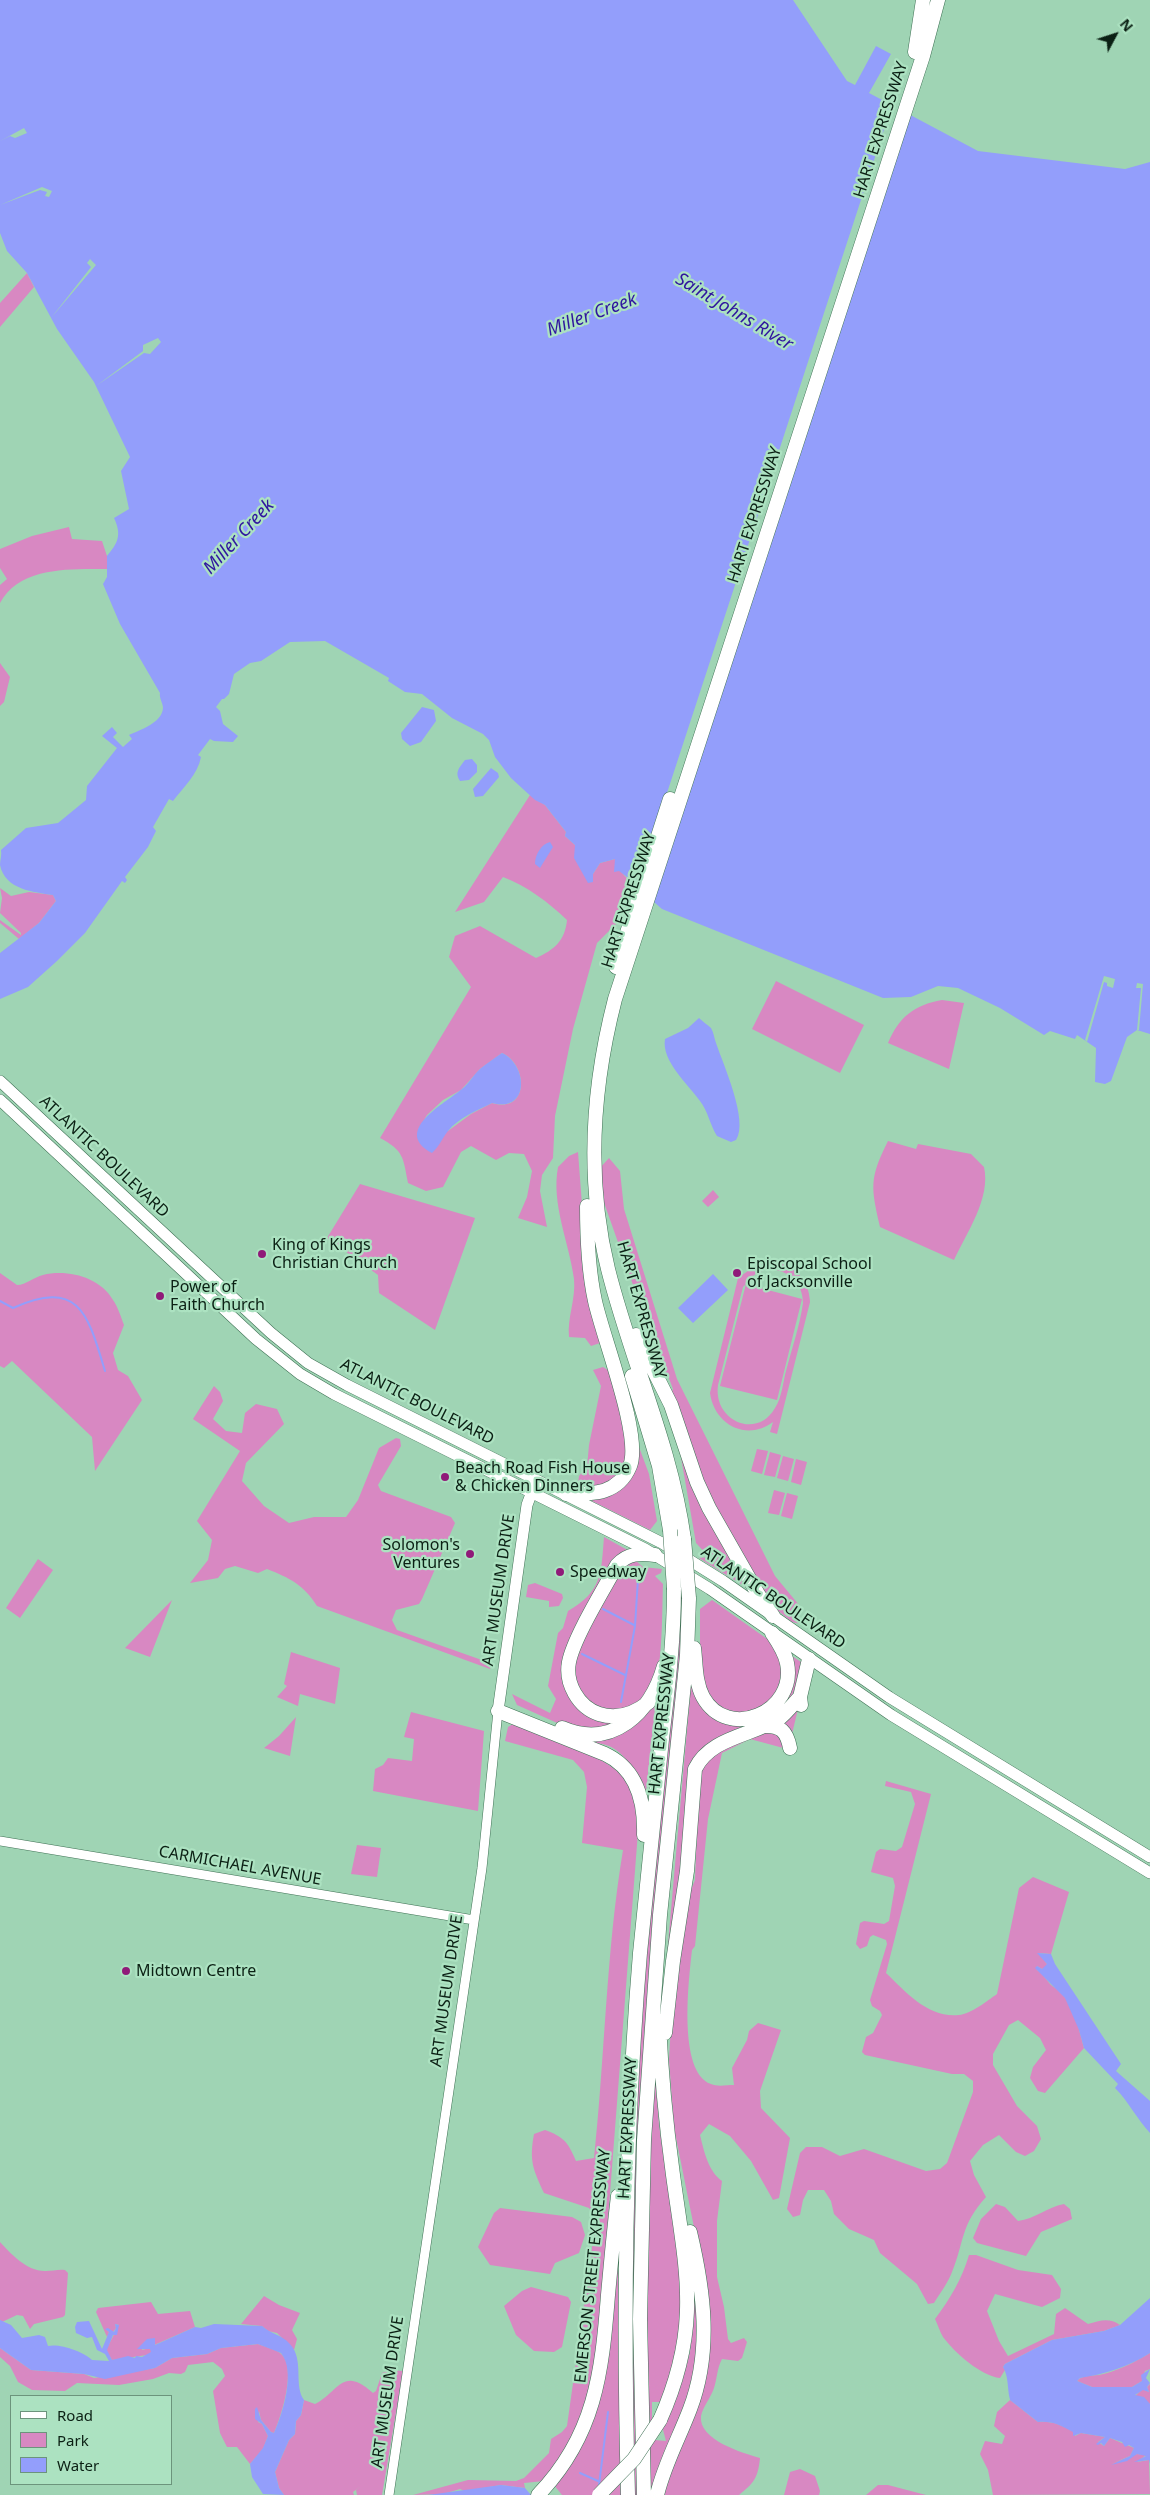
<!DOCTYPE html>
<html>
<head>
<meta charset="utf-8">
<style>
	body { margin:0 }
	#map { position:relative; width:1150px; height:2495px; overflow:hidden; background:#9fd4b4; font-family:"Noto Sans",sans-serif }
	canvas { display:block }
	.legend { position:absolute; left:10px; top:2395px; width:162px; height:90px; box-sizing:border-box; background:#ace2c1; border:1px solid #6c947c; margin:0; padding:6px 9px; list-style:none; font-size:15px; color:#0b2014 }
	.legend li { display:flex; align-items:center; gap:10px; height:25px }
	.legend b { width:25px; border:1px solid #6c947c }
	.north { position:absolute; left:1090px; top:10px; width:50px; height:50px; -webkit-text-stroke:4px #ace2c1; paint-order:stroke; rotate:50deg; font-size:14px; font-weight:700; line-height:20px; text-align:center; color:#0b2014 }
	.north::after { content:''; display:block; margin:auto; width:18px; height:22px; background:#0b2014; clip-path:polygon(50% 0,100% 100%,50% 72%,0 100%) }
</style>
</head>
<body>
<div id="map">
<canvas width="1150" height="2495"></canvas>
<ul class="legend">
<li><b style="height:6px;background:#fff"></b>Road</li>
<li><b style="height:14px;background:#d888c2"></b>Park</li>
<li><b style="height:14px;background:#939efb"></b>Water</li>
</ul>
<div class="north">N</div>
</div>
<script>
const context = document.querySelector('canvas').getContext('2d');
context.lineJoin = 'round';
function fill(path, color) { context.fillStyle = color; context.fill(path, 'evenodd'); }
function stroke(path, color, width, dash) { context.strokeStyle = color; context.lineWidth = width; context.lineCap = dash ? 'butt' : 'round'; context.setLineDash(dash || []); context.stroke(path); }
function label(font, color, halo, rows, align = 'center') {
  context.font = font + ' "Noto Sans",sans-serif'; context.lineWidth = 4.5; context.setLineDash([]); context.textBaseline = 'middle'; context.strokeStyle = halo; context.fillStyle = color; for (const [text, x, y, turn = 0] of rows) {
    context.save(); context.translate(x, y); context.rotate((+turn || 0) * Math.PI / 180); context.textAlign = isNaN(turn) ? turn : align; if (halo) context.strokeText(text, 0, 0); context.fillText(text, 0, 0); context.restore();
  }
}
const green = new Path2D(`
	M27,273L34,287L0,327V303Z
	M69,527L72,539L102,541L107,556L108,569C71,569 20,566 0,603V585L7,579L0,568V549L32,536Z
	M0,663L10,677L4,702L0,706Z
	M530,795L545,805L566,832L565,836L575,845L593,874L600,863L615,859C620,869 623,879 636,883L634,906L597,943L573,1029L555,1116L553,1158L542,1175L540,1191L547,1227L518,1218L527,1197L532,1171L524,1154L509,1153L496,1160L471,1146L461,1152L443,1187L426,1191L408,1183C403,1157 404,1151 380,1138L471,987L449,957L455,936L480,926L536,958C554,950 565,941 567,920C548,902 527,886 503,877L484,902L455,912ZM502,1053C528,1064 530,1114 492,1103L471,1114L448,1131L418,1130L427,1115L443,1100L461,1090L480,1069Z
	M0,888L11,896L29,892L53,895L56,901L39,923L19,939L0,923V920L21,935V933L0,913L2,898Z
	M776,981L864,1025L840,1073L752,1029Z
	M942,1000L964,1003L949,1069L888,1043C899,1017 914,1005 942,1000Z
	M888,1141L916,1149L918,1144L971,1154L984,1167C991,1198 967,1232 954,1260L880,1227C871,1187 869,1179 888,1141Z
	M578,1152L583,1218L600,1343L591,1346L585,1338L569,1337C567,1318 576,1299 574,1279C569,1242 551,1204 558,1167L569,1156Z
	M609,1158L620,1171L624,1209L677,1379L775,1576L799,1605L801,1611L795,1619L801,1624L792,1622L771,1605L710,1502L671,1393L673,1389L667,1373H664L601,1194L599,1169Z
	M360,1184L475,1218L435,1330L379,1293L378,1275L327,1238Z
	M713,1190L719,1197L708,1207L702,1201Z
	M772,1262C795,1265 809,1279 810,1302L777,1434L770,1432L773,1422C746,1442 714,1424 710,1393L739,1274L742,1275L757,1265ZM764,1270C785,1267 803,1281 803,1303C800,1325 792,1348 786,1371C783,1382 782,1397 775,1408C757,1440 713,1421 718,1385L743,1287L746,1284L720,1386L777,1400L802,1299L745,1284L754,1275Z
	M0,1273L17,1285C26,1285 34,1277 43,1275C67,1269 100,1277 113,1300C118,1307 121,1317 124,1325L113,1353L118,1370L128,1376L142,1400L95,1471L92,1437L12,1361L4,1368L0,1366Z
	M603,1367L611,1372L630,1452L613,1484L577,1490L579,1476L587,1467L589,1445L601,1386L593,1370Z
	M214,1386L220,1392L223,1401L213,1419L226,1431L242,1433L245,1413L256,1404L277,1409L284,1424L246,1463L242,1481L264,1506L289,1523L314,1517H346L358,1500L379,1448L396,1438L400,1439L401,1446L378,1485L381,1491L451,1517L455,1523L422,1599L419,1604L396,1610L392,1620L397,1630L493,1664L490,1669L317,1606C304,1585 290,1578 267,1569L258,1573L235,1566L225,1569L218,1578L190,1583L208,1560L212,1540L197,1521L240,1451L193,1419Z
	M636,1439L649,1474L657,1521L650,1530L592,1501L594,1497L612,1491Z
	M679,1446L749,1589L699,1558L709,1557L696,1543Z
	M757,1449L768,1451L762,1474L751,1471Z
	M770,1452L781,1455L775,1477L764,1475Z
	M783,1456L794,1459L788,1481L777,1478Z
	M796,1459L807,1462L801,1485L791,1482Z
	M774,1490L785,1493L779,1515L768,1513Z
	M787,1493L798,1496L792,1519L781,1516Z
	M604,1537L631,1552L588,1612L568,1684L615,1721L601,1730L564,1726L517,1705L512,1694L550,1713L556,1699L548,1686L558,1633L563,1628L568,1611C603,1591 601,1572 604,1537Z
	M38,1559L53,1570L20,1618L6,1608Z
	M635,1560L643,1567L662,1569L661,1573L655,1576L663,1584C662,1606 663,1671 653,1688C648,1697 635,1705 628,1711L592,1707L573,1682L575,1651L621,1565Z
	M535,1583L562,1594L563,1598L559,1606L549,1607V1601L526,1597L528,1585Z
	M680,1595L682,1597L685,1625L652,1956L639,2495H633L630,2244L645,1952Z
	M172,1600L150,1657L125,1648Z
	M712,1600L770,1641L785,1668L771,1705L740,1716L716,1707L700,1677V1609Z
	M291,1652L340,1668L335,1704L300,1694L298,1706L277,1697L287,1686L284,1684Z
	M792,1656L801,1662C797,1679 796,1696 782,1710C777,1715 767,1717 761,1720C728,1734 697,1740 687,1779L681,1883L669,1955H667L692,1674L720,1716L771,1713Z
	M656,1700L646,1792L643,1791C635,1773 626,1751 606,1745C597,1742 590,1744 583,1738Z
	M798,1709L791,1738L779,1723Z
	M411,1712L484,1731L478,1811L373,1791L375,1769L383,1765L388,1758L412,1761L414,1739L404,1737Z
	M296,1717L290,1756L264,1748L279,1736Z
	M515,1723C547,1737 611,1755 630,1785C635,1794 636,1808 639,1819L597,2361L593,2382L573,2438L544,2481L524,2483L525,2488L501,2485L465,2491L460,2489L443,2494L413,2495L468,2480L516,2481L524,2478L549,2453L551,2439L562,2432L567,2426L596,2219L589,2208L544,2193C533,2169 529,2161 534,2134L545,2130C564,2137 568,2142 576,2161L594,2158C605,2056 606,1952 623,1850L582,1843L587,1787L584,1772L573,1760L505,1741L508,1727Z
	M765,1730H775L787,1749L750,1739L722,1753L708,1819L695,1946L692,1950C689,1978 677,2072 711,2084C717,2087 727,2085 734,2085L732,2068L747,2040L749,2031L758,2023L781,2030L760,2091L761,2108L790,2138L779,2198L773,2200L751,2161L730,2136L709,2124L700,2135C704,2151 708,2171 722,2181L717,2221V2277L724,2307L728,2339L731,2343L744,2338L747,2342L742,2358L738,2361L722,2359C717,2368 717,2379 714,2388C711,2397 703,2407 701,2416C698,2440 743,2453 760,2458C758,2478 754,2483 739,2495H662L700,2391L702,2267L674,2128L669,2060L671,2024L689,1895L695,1880L699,1775L710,1756Z
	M886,1781L931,1794L886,1973C907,1993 928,2018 959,2015C971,2014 987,2001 997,1994L1019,1888L1033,1877L1069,1892L1051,1954L1039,1953L1047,1964L1046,1968L1042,1969L1037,1966V1970C1043,1974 1045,1978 1050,1984C1053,1987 1056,1988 1059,1990C1074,2003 1079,2030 1084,2048L1045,2093L1038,2091L1030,2078L1033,2067L1046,2050L1040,2038L1018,2020L1009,2025L993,2054V2065L1017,2106L1037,2126L1041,2139L1034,2151L1025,2156L1016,2152L999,2135L983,2145L970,2161L974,2175L986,2197C960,2226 965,2240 952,2272C948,2283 940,2293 934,2303L928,2304L917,2284L880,2253L874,2240L849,2229L834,2214L831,2201L824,2190H808L803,2200L800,2215L793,2217L787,2209L800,2153L806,2147H822L840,2156L864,2149L926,2171L940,2169L947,2163L973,2092V2081L964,2074H952L865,2055L862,2052L866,2037L873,2033L882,2015L880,2011L872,2006L870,2000L887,1944L886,1940L873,1935L870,1937L867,1946L860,1949L856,1944L860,1923L864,1921L884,1924L889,1921L895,1886L893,1878L871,1872L876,1852L880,1849L896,1851L902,1847L915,1804L911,1792L885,1786Z
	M357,1845L381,1848L377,1877L351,1874Z
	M653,2073H655L659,2125L682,2281L680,2341L662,2402H652V2430L655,2440L666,2441L662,2426L682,2382L690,2352L694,2318V2292H697L699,2365L653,2492H650L647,2310Z
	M996,2204L1005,2207L1018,2221C1035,2219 1047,2207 1064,2204L1070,2209L1072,2219L1041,2232L1026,2256L977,2243L973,2238L981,2219Z
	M500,2208L572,2217L581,2222L585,2235L579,2253L555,2263L550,2274L490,2265L478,2247L494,2213Z
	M0,2242C11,2254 28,2272 46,2271C52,2271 59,2269 65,2270L68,2273L65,2315L63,2317L34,2324L30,2329L23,2316L17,2315L2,2322L0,2320Z
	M969,2255H976L1018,2270L1052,2275L1061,2289L1060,2298L1042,2307L995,2294L987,2311L999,2341L1008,2356L1054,2334L1056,2314L1065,2308L1088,2324C1099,2321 1109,2317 1120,2325L1104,2331L1052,2340L1005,2364L1003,2367L1005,2370L1000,2378C981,2376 955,2353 943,2337C940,2332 938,2325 935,2319C950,2299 962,2279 969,2255Z
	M618,2261L621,2495H562L554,2485C566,2468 579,2452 588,2434C612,2380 612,2318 618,2261Z
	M531,2287L568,2297L571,2302L562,2347L554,2352L534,2351L516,2335L504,2306L522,2291Z
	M264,2296L279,2305L300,2313L292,2330L297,2339L294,2350L277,2333L268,2331L262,2326L241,2324Z
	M151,2302L158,2314L190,2311L195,2327L154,2345L155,2339L144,2342L142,2350L150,2348L152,2352L147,2355L112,2360L106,2350L119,2325L115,2324L116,2328L113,2332L106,2329L109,2332L107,2337L96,2312L98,2308Z
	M258,2344C265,2347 274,2349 280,2353C298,2366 281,2416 274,2433L271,2432L261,2420L259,2411L258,2422L262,2424L268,2436L263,2449L250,2464L237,2447H227L220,2433L213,2391L225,2376L222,2369L213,2362L188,2365L185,2372L181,2374L169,2373L153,2379L119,2385L77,2383L65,2391L32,2390L18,2382L10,2366L0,2357V2348L31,2370L84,2374L94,2378L155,2368L172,2358L207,2354L221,2348Z
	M1150,2353V2369L1145,2371L1142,2381L1132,2387H1092L1077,2381C1082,2375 1091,2376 1099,2375C1116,2372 1135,2362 1150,2353Z
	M390,2370L403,2371L382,2495H357L356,2490L361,2486L353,2492L354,2495H284L279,2488L275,2472L289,2440L295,2434L296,2421L301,2415L304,2400L315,2404C339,2392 342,2365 373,2393L376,2391L382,2373Z
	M1150,2384V2404L1135,2396L1143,2389L1149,2392L1147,2387Z
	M1010,2400L1038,2422C1053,2421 1061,2425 1074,2432L1075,2436L1081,2433L1105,2437L1098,2442L1104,2446L1110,2438L1134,2448L1130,2456L1111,2464L1137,2454L1146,2455L1137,2462L1149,2460L1150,2494L993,2495L988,2470L980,2454L985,2441L1002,2444L1005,2436L994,2426L997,2412Z
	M800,2469L815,2476L820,2491L819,2495H784L790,2472Z
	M878,2485H888L926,2495H866Z`);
const water = new Path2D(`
	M0,0H793L847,81L855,85L876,46L891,54L869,93L978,151L1125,169L1150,162V1034L1137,1030L1127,1037L1111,1081L1105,1084L1095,1082L1096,1048L1077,1035L1075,1039L1050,1031L1044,1035L1000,1008L958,988L938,986L911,997L883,998L662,909L654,902L644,906L632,895L635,883L619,871L614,872L615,859L600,863L593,874V882L588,883L574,858L575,845L565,836L566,832L545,805L535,800L511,778L495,757L489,740L483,734L452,718L422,694L405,692L388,681L389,678L325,641L290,642L261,661L250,663L234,674L229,694L224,699H222L216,707L220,711L223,724L238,736L233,742L214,741L210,739L198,755L201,757C198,774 183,788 173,801L169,799L153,827L156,831L148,847L125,877L127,880L125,883L122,881L85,933L57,961L28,987L0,999V953L39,923L56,901L53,895C34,892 5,890 0,865C0,860 2,855 1,850L26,828L58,823L86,800L87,786L117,748L102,736L112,727L117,733L113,737L123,747L132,739L129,735C140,730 162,723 163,708C163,703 159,698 160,693L120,624L103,584L107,577V556C118,543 122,535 114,518L129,509L121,471L130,457L94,382L57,329L27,273L7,251L0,233Z
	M422,707L434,710L436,721L421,742L410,746L402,739L401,733Z
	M472,759L477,765V772L469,780L460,781C454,772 460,767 465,760Z
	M491,768L498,773L499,777L483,796L475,797L473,789Z
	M550,842L553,847L540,868L535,864C535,855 541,844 550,842Z
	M699,1018C703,1022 708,1025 711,1028C714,1033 714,1038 716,1043C723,1064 749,1121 736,1140L731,1142L717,1136C710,1125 708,1111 700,1101C689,1085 661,1061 665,1039L688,1028Z
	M502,1053C528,1065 530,1113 492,1103C478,1110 458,1118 448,1131C442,1138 440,1146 432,1153C391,1131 446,1103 462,1089C469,1084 473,1075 480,1069C487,1063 495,1058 502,1053Z
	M713,1274L728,1290L693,1323L678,1308Z
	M1037,1953L1051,1954L1055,1964L1121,2064L1116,2071L1150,2101V2133C1136,2118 1129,2102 1115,2088L1118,2084L1084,2048L1079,2030L1065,1998L1035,1968L1037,1966L1042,1969L1047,1964Z
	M1150,2298V2353C1128,2367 1105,2374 1080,2378L1077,2381L1092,2387H1132L1142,2381L1141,2375L1150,2369L1146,2378L1150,2383L1147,2387L1149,2392L1143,2390L1135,2395L1144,2397L1150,2404V2464L1149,2460L1134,2462L1146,2456L1137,2454L1127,2461L1111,2465L1130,2456L1134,2448L1129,2445L1125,2447L1122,2442L1110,2438L1104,2446L1101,2443L1098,2445L1096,2444L1105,2437L1081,2433L1073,2436V2432C1060,2425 1053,2421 1038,2422L1010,2400C1007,2388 1009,2377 1003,2367L1005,2364L1052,2340L1104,2331L1120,2325Z
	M0,2320L11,2325L22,2338L39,2335L45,2337L48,2346C59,2343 85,2352 92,2360L109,2361L105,2354L97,2350L92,2337L87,2338L76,2333L75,2327L77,2322L89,2321L102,2349L109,2332L105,2329L108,2328L114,2332L116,2328L115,2324L119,2325L117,2335H113L107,2350L112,2360L128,2356L135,2358L136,2356L142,2357L151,2352L150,2349H137L147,2339L155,2338V2345L195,2327L201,2328L214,2324L262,2326C272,2335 285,2335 293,2348C303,2364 294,2386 304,2400L301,2415L296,2421L295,2434L289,2440L275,2472L279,2488L284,2495L263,2494L252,2477L250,2464L263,2448L268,2436L262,2424L255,2419V2409L257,2407L261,2420L271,2432L274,2433C283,2413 296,2371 281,2353L258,2344L221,2348L207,2354L172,2358L155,2368L105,2379L84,2374L31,2370L0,2348Z
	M501,2485L525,2488L531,2495H428Z`);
const pier = new Path2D(`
	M893,102L910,112L650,906L631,903Z
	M24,128L27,133L15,138L10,136L0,141Z
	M42,187L52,191L49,197L45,196L47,192L40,190L0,205Z
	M90,259L96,265L51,318L91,267L87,263Z
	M158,338L161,342L150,354L144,353L96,386L143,351V345Z
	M1104,976L1115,979L1113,988L1107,986V983L1104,982L1087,1042L1085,1040Z
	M1137,983L1143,984L1139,1030H1137L1141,988H1136Z`);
const stream = new Path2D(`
	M0,1301L13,1308C80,1278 88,1315 105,1371
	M603,1609L634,1625
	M582,1654L625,1675
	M621,1702L635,1626L638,1579
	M580,2473L598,2481
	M599,2485L608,2412`);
const minor = new Path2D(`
	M0,1841L474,1920
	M389,2495L482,1868L498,1711`);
const major = new Path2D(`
	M0,1081L271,1333L308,1363L347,1385L662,1543L723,1581L889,1697L1150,1857
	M0,1100L256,1339L300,1374L334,1394L645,1549L710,1589L891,1715L1150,1873
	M498,1711L527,1505L534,1486`);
const highway = new Path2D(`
	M915,52L923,0
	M616,967L670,799
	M636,1335L671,1405L697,1482L709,1508L758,1594L773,1616
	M632,1376L659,1466L670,1530
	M566,1494C592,1494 618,1495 630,1466C642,1436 603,1338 595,1301C588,1269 587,1238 587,1206
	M684,1539C671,1445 631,1361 608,1269C586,1179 592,1088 615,999L923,56L938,0
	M694,1648C696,1664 695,1682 703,1697C728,1742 797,1712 787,1663C785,1652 778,1642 772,1633
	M649,1702C634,1714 618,1720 599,1714C578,1707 565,1683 569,1662C574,1637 604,1589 617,1565C628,1553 640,1553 655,1555
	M801,1705L800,1697L809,1659
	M498,1711L605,1754C637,1769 645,1801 644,1835
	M764,1726C781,1725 787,1732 790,1748
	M562,1728C613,1750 651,1712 664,1666
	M659,2021C661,2072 666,2124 673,2175C686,2271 702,2326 660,2420
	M665,2033L673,1961L687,1871L695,1769C711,1736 754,1736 781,1717C788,1711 794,1703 800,1697
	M538,2495C595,2436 602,2373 608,2295C611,2262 614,2229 618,2196
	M628,2495C623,2314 625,2133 640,1953C647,1881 655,1810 662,1739C668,1689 674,1639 674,1589
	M644,2495L640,2319L644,2140L660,1915L687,1655L689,1598
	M657,2495C664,2465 679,2438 690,2409C712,2351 704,2291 690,2232`);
const highwayBridge = new Path2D(`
	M670,1530L674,1589
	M684,1539L689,1598
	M599,2495L634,2459L660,2420`);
const markers = [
	[262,1254,5,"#901a79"],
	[737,1273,5,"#901a79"],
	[160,1296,5,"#901a79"],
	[445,1477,5,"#901a79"],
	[470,1554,5,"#901a79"],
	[560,1572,5,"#901a79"],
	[126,1971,5,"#901a79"]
];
const streetNames = [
	["HART EXPRESSWAY",881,130,-72],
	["HART EXPRESSWAY",755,515,-72],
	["HART EXPRESSWAY",629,900,-72],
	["ATLANTIC BOULEVARD",104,1157,43],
	["HART EXPRESSWAY",641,1310,74],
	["ATLANTIC BOULEVARD",417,1402,27],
	["ART MUSEUM DRIVE",499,1590,-82],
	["ATLANTIC BOULEVARD",773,1598,34],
	["HART EXPRESSWAY",662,1724,-84],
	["CARMICHAEL AVENUE",240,1866,10],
	["ART MUSEUM DRIVE",447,1991,-82],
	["HART EXPRESSWAY",628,2128,-87],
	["EMERSON STREET EXPRESSWAY",593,2266,-84],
	["ART MUSEUM DRIVE",388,2392,-82]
];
const poiNames = [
	["King of Kings",272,1245],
	["Christian Church",272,1263],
	["Episcopal School",747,1264],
	["of Jacksonville",747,1282],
	["Power of",170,1287],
	["Faith Church",170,1305],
	["Beach Road Fish House",455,1468],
	["& Chicken Dinners",455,1486],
	["Solomon's",460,1545,"right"],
	["Ventures",460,1563,"right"],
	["Speedway",570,1572],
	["Midtown Centre",136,1971]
];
const waterNames = [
	["Saint Johns River",734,312,31],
	["Miller Creek",592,315,-20],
	["Miller Creek",239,537,-47]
];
fill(green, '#d888c2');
fill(water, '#939efb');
fill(pier, '#9fd4b4');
stroke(stream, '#939efb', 2);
stroke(minor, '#3e7154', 10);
stroke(major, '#3e7154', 12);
stroke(highway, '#3e7154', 15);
stroke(minor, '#fff', 9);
stroke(major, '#fff', 11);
stroke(highway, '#fff', 14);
stroke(highwayBridge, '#3e7154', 15, []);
stroke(highwayBridge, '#fff', 14);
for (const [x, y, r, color] of markers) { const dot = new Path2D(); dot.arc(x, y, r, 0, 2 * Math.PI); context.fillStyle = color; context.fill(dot); stroke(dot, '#ace2c1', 2); }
label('16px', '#0b2014', '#ace2c1', streetNames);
label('16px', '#0b2014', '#ace2c1', poiNames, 'left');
label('italic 18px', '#2f159f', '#ace2c1', waterNames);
</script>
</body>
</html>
